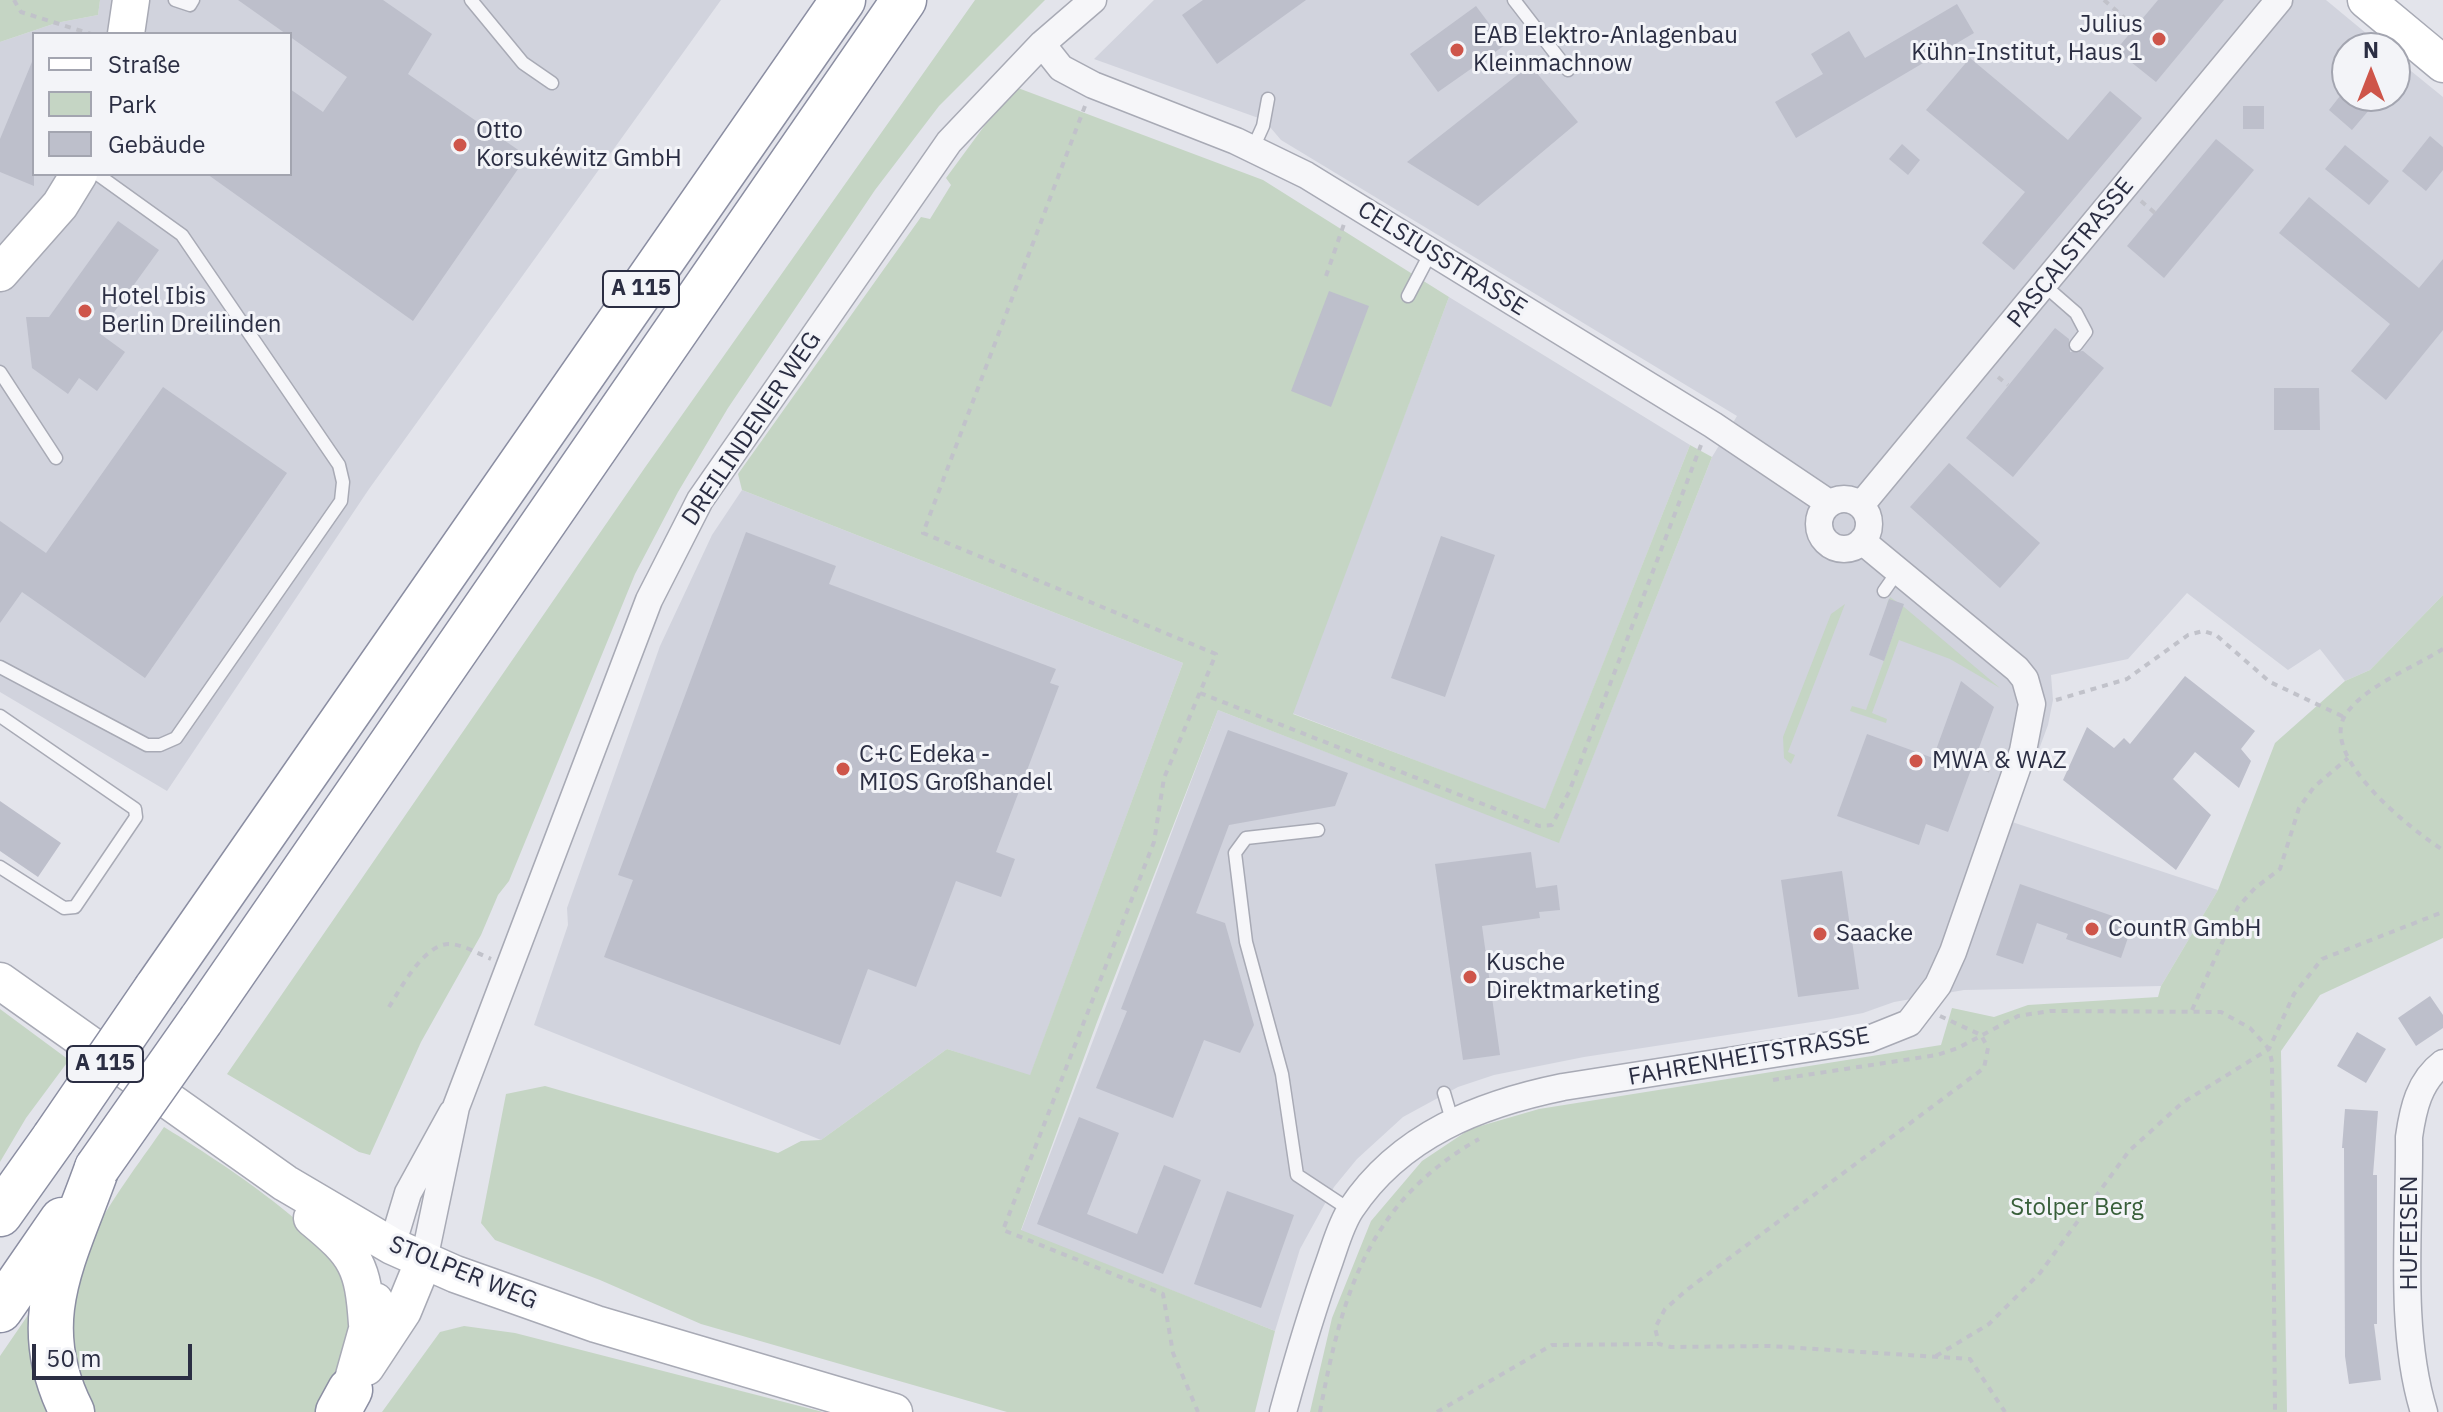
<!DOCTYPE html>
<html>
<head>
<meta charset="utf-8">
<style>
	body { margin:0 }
	#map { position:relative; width:2443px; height:1412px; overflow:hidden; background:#e3e4eb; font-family:"IBM Plex Sans",sans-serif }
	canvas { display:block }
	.legend { position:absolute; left:32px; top:32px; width:260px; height:144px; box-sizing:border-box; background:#f3f4f8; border:2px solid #a3a5b0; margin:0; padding:10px 14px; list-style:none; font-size:24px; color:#2b2e43 }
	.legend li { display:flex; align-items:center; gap:16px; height:40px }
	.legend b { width:40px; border:2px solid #a3a5b0 }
	.north { position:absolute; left:2331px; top:32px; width:80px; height:80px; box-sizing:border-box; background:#f3f4f8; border:2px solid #a3a5b0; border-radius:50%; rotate:0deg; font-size:22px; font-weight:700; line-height:32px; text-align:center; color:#2b2e43 }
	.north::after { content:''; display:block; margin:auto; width:28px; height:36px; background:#ce554a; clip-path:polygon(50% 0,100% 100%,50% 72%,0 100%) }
	.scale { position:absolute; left:32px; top:1344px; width:160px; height:36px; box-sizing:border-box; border:4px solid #2b2e43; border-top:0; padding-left:10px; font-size:24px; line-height:28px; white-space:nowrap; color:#2b2e43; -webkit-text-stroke:6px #f3f4f8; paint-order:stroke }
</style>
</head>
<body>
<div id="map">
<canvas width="2443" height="1412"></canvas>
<ul class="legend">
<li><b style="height:10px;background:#fff"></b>Straße</li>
<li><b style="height:22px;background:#c5d5c4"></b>Park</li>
<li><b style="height:22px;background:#bdbfcb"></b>Gebäude</li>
</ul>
<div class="north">N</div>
<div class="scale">50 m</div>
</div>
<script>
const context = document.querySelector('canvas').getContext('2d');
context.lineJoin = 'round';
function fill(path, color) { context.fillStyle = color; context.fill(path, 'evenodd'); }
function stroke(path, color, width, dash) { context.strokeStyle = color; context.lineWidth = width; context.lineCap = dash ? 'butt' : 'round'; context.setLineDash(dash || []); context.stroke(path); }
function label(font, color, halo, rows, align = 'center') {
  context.font = font + ' "IBM Plex Sans",sans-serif'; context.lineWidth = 6; context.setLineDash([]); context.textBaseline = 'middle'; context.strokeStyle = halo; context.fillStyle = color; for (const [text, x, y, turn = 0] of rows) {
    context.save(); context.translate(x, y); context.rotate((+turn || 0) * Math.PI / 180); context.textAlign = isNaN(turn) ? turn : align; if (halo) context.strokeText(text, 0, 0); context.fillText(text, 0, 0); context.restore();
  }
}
const built = new Path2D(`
	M100,0H721L369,489L167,791L0,692V42L56,23L98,15ZM34,34H290V174H34Z
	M1154,0H2326L2384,48H2347V96H2395V58L2443,97V595L2370,670L2345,681L2320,649L2288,670L2187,593L2128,659L2051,675L2053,700L2048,725L2012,822L2218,890L2161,986L1964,990L1894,1002L1863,1013L1831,1019L1584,1057L1494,1075L1458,1087L1403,1117L1357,1159L1334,1187L1300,1249L1275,1331L1021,1231L1218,710L1559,842L1712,457L1737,416L1281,140L1264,120L1094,59Z
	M1449,297L1690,445L1545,810L1292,713Z
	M742,490L1183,663L1030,1076L947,1049L821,1140L534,1025L568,925L567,908L660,646L712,535Z`);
const green = new Path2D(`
	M0,0H100L98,15L56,23L0,42Z
	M975,0H1045L939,106L875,190L728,408L678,492L635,574L509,881L498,895L481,935L421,1042L370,1155L359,1152L227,1074L646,466Z
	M1018,88L1263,180L1449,297L1293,714L1545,809L1690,445L1712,457L1559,843L1218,710L1097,1022L1021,1230L1275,1331L1255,1412H1007L701,1324L600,1280L495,1240L481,1223L506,1094L545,1086L778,1153L801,1141L821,1140L947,1049L1030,1075L1183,663L742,490L738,474L921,217L930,219L951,185L946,178L985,125Z
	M2443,595V938L2320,995L2281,1051L2287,1412H1310L1332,1318L1371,1221L1422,1161L1470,1129L1539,1109L1941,1045L1952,1008L1994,1017L2028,1005L2158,997L2161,986L2218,890L2275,743L2345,681L2370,670Z
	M1890,597L1904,607L2000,688L1950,659L1899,640L1872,713L1887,719L1886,723L1850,711L1852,706L1866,710L1900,616L1887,604Z
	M1845,604L1788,752L1795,755L1791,764L1784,758L1783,737L1831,614Z
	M0,1009L69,1060L26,1118L0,1162Z
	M164,1127C208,1154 329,1231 347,1279C351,1291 355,1314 354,1327C353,1344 327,1394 319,1412H90C82,1392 68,1370 64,1349C50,1276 125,1184 164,1127Z
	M39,1299L64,1412H0V1356Z
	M464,1326L515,1333L823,1412H382L440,1332Z`);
const building = new Path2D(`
	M238,0H383L432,34L408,74L527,156L413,321L207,174H290V89L323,112L347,77Z
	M1203,0H1306L1217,64L1182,15Z
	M2158,0H2224L2156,82L2116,50Z
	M1957,4L1974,33L1796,138L1775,102L1823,74L1811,54L1849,31L1865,58Z
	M1476,6L1505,45L1438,92L1410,54Z
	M34,57V186L0,172V139Z
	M1970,58L2068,140L2110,91L2142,118L2014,270L1982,243L2025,192L1926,110Z
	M1530,65L1578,122L1478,206L1407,162Z
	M2340,96H2381L2352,130L2329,110Z
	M2243,106H2264V129H2243Z
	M2430,136L2443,147V170L2426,191L2402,171Z
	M2216,139L2254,170L2164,278L2127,246Z
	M1902,144L1920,160L1908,175L1889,159Z
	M2345,145L2389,181L2369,205L2325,169Z
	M2309,197L2419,288L2443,259V330L2386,400L2351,371L2390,324L2279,233Z
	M118,221L159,250L99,333L125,352L97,391L79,378L68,394L32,368L26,317H49Z
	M1329,291L1369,306L1331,407L1291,391Z
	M2055,328L2069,339L2070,352L2083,351L2104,368L2013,477L1966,438Z
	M163,387L287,473L145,678L22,592L0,623V521L46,553Z
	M2274,388H2319L2320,430H2274Z
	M1949,463L2040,543L2000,588L1910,507Z
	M746,532L836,566L829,584L1056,669L1050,683L1059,686L996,852L1015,859L1001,897L956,881L916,987L868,969L840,1045L604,957L633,880L618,875Z
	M1441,536L1495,555L1445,697L1391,678Z
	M1889,599L1904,604L1884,661L1869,655Z
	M2185,676L2255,731L2241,749L2251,761L2239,788L2195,752L2173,779L2211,815L2176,870L2063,780L2087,727L2114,748L2124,738L2130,744Z
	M1961,681L1994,707L1948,832L1926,824L1919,845L1837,816L1867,734L1933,758Z
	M1228,730L1348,773L1335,806L1229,825L1196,913L1225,923L1254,1025L1240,1053L1204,1040L1173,1118L1096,1088L1127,1011L1121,1009Z
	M0,801L61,843L38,877L0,851Z
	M1531,852L1536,888L1557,885L1560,910L1539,912L1540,918L1482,926L1500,1055L1463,1060L1435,864Z
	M1842,871L1859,989L1798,997L1781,880Z
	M2020,884L2133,923L2121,958L2066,939L2068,934L2037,923L2023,964L1996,955Z
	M2430,996L2443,1015V1028L2416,1046L2398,1018Z
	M2357,1032L2386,1049L2366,1083L2337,1066Z
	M2345,1109L2378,1111L2373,1175H2377V1324H2374L2381,1380L2349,1384L2345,1356L2344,1148H2342Z
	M1079,1117L1119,1133L1087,1214L1137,1234L1164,1165L1201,1180L1163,1274L1037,1224Z
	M1227,1191L1294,1215L1261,1308L1194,1284Z`);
const path = new Path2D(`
	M14,0L21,12L91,34
	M2104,0L2135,27
	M1085,106L923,533L1216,654L1164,778L1154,842L1003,1230L1163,1294L1173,1353L1198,1412
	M2141,201L2155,213
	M1326,276L1344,224
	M1998,377L2008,385
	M2443,649C2413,668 2366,685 2346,714C2317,756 2413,831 2443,850
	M1200,693L1539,826L1552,825L1569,792L1701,445
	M2056,700L2127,679L2188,635L2203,631L2216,635L2270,682L2344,717
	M1973,764L1993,772
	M389,1007C401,988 424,944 449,944C462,944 479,954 491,959
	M2192,1010L2238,907L2255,888L2280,869L2299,808L2314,787L2348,758
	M1940,1016L1981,1035L1988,1048L1984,1068L1688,1289L1665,1309L1655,1328L1659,1344L1671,1347L1769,1346L1970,1359L2005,1412
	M1773,1080L1937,1055L1958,1048L2018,1016L2050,1011L2221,1012L2250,1028L2269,1049L2272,1062L2275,1412
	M1936,1356L1989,1324L2040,1273L2129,1151L2182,1103L2269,1049L2294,994L2322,959L2443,912
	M1320,1412C1342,1294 1368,1202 1479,1139
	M1437,1412L1552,1345L1659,1344`);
const lane = new Path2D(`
	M175,0L190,5L193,0
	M471,0L523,63L552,83
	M1514,0L1568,70
	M1253,148L1263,126L1268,99
	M2045,286L2076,313L2086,332L2076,345
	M1408,296L1431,252
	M0,372L56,458
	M1884,591L1898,571
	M0,667L147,745H160L176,738L341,501L343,482L339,465L182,235L97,174
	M0,716L135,809L136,817L75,907L64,908L0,867
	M1318,830L1246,838L1235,853L1246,942L1282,1074L1297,1175L1350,1210
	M1444,1093L1452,1120`);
const street = new Path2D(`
	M1042,44L1061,68L1093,85L1236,141L1306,175L1713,425L1829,503
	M1819 524a25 25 0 1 1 50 0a25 25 0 1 1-50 0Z
	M1861,505L2279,0
	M392,1246L408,1193L452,1113
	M424,1260L456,1107L649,600L700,500L949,142L1042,44L1093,0
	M1283,1412C1297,1361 1312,1310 1330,1260C1336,1243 1341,1224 1351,1209C1400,1135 1480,1104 1563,1087L1869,1039L1909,1023L1938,985L1953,952L2023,751L2032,704L2025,679L2017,669L1862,541
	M2424,1412C2398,1328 2410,1225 2409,1137C2413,1109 2419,1081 2443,1063`);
const secondary = new Path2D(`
	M2366,0L2443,64
	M126,34L131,0
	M0,273L60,205L79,174
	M0,981L285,1183L392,1246L455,1274L596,1324L894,1412
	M312,1218C357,1255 363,1266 367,1324
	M366,1367L403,1311L424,1260
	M350,1390L375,1301`);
const highway = new Path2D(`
	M156,989L843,0
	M201,1020L904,0
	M0,1214L54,1138
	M0,1310L62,1220
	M72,1412C25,1320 66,1256 97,1168
	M338,1412L350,1390`);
const highwayBridge = new Path2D(`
	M54,1138L156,989
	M97,1168L201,1020`);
const markers = [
	[2159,39,8,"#ce554a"],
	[1457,50,8,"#ce554a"],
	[460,145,8,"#ce554a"],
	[85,311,8,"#ce554a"],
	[1916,761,8,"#ce554a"],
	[843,769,8,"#ce554a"],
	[2092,929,8,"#ce554a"],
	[1820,934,8,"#ce554a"],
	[1470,977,8,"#ce554a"]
];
const shields = [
	[641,289,76],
	[105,1064,76]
];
const shieldNames = [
	["A 115",641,289],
	["A 115",105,1064]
];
const poiNames = [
	["Julius",2143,25,"right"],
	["Kühn-Institut, Haus 1",2143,53,"right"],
	["EAB Elektro-Anlagenbau",1473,36],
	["Kleinmachnow",1473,64],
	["Otto",476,131],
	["Korsukéwitz GmbH",476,159],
	["Hotel Ibis",101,297],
	["Berlin Dreilinden",101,325],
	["C+C Edeka -",859,755],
	["MIOS Großhandel",859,783],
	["MWA & WAZ",1932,761],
	["CountR GmbH",2108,929],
	["Saacke",1836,934],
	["Kusche",1486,963],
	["Direktmarketing",1486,991]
];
const streetNames = [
	["PASCALSTRASSE",2071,253,-51],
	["CELSIUSSTRASSE",1442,259,32],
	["DREILINDENER WEG",752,429,-56],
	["FAHRENHEITSTRASSE",1749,1057,-10],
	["HUFEISEN",2410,1233,-90],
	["STOLPER WEG",463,1273,22]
];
const parkNames = [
	["Stolper Berg",2077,1208]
];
fill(built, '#d1d3dd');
fill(green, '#c5d5c4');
fill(building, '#bdbfcb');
stroke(lane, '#a8aab5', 15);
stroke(street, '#a8aab5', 29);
stroke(secondary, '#a8aab5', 39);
stroke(highway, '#8b8ea2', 47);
stroke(path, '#c1c2ca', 4, [6, 6]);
stroke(lane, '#f6f6f9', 12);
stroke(street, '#f6f6f9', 26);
stroke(secondary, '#fff', 36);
stroke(highway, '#fff', 44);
stroke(highwayBridge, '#8b8ea2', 47, []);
stroke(highwayBridge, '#fff', 44);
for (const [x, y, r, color] of markers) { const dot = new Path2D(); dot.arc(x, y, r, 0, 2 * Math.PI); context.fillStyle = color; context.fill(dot); stroke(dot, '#f3f4f8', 3); }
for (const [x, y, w] of shields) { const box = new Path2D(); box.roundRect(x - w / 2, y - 18, w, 36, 6); context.fillStyle = '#f3f4f8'; context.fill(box); stroke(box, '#2b2e43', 2); }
label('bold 22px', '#2b2e43', null, shieldNames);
label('24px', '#2b2e43', '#f3f4f8', poiNames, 'left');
label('24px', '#2b2e43', '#f3f4f8', streetNames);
label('24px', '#385f3a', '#f3f4f8', parkNames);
</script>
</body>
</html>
